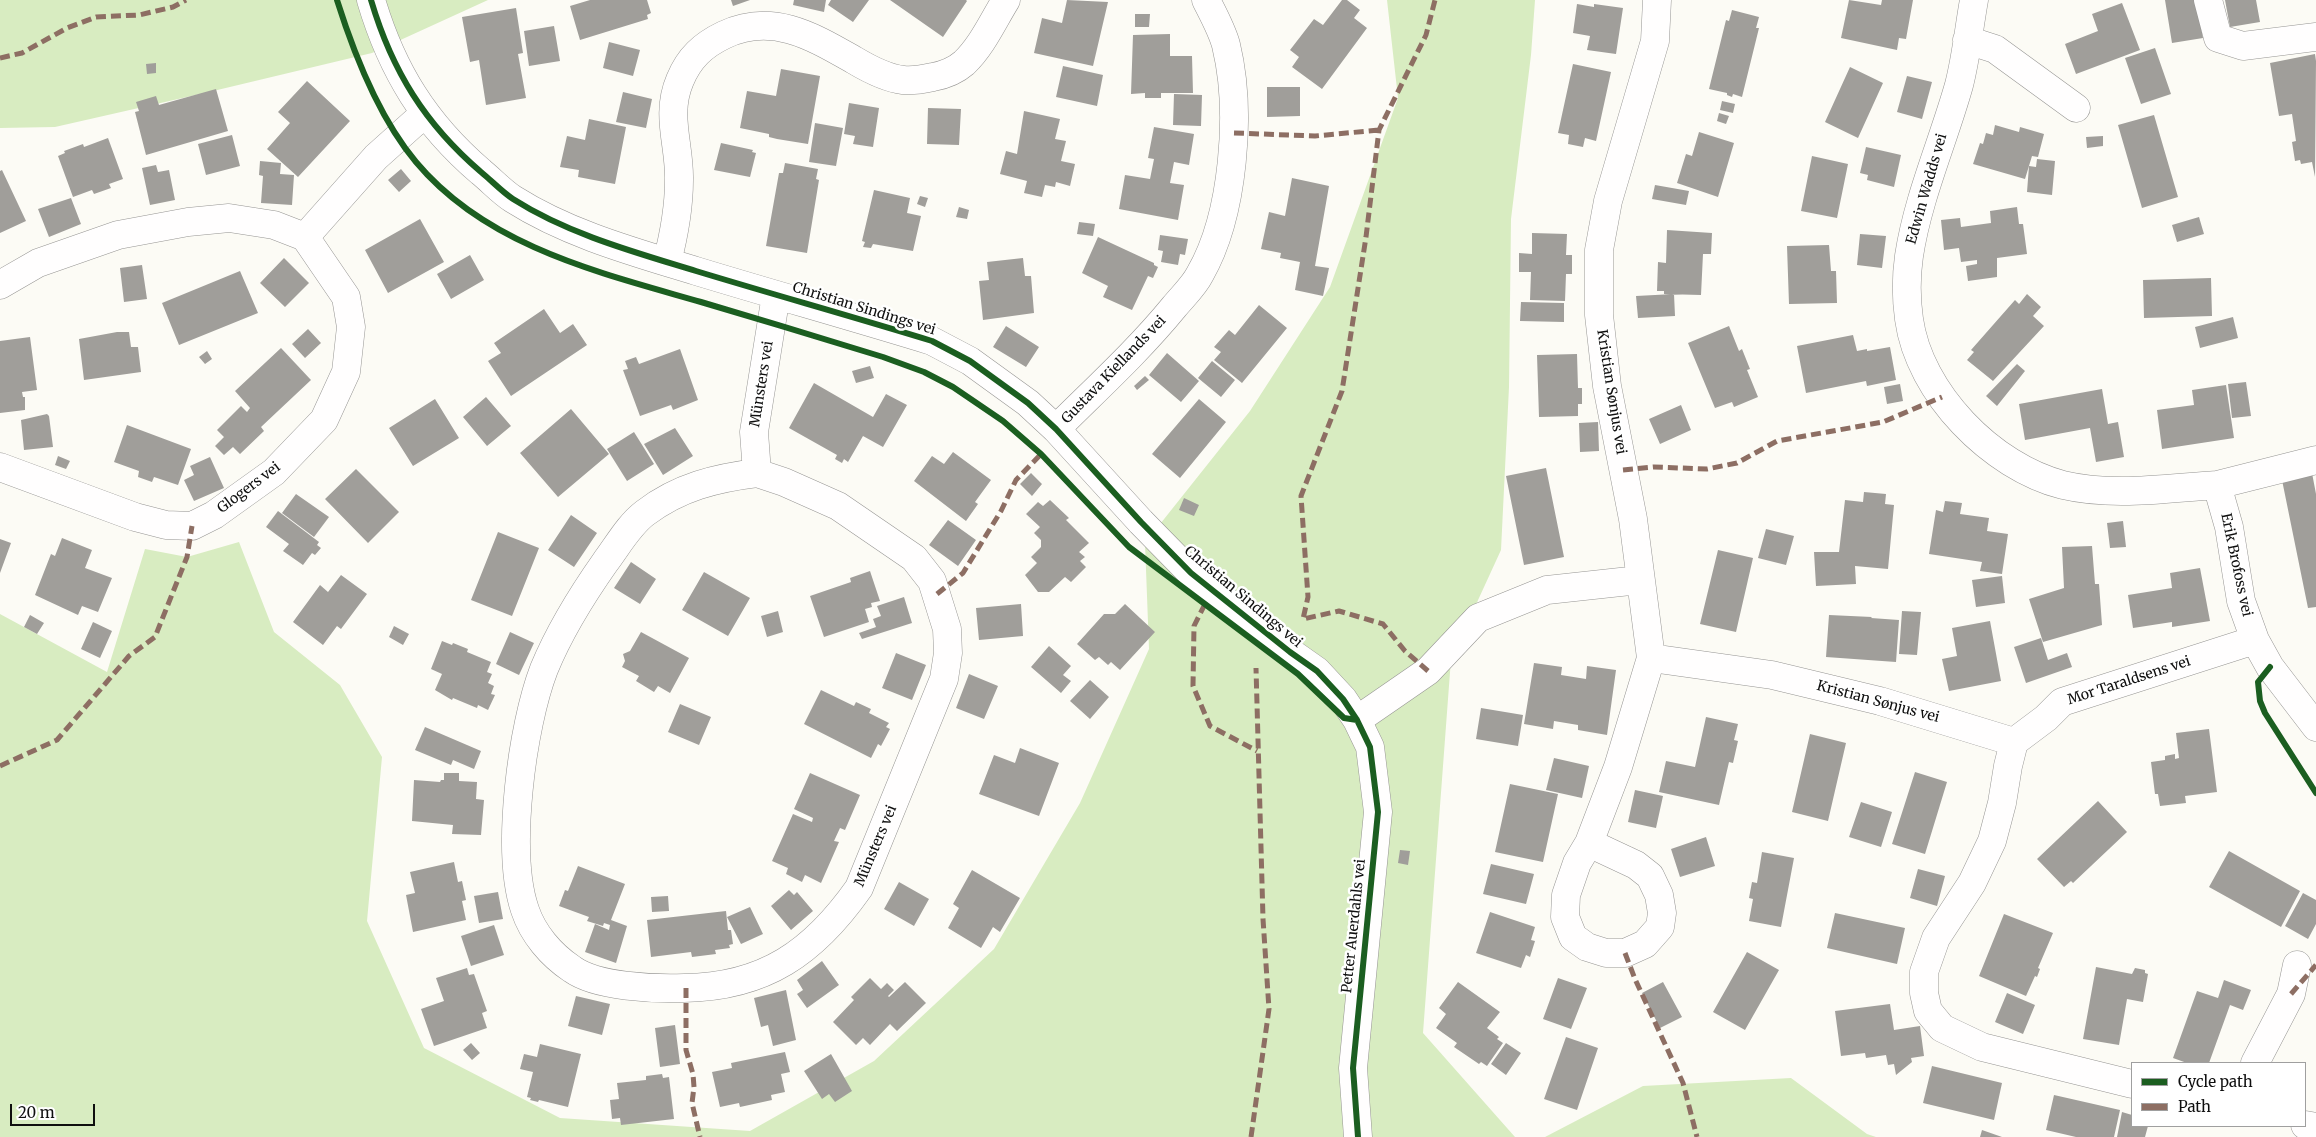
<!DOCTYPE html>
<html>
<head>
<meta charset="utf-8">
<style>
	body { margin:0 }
	#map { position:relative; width:2316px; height:1137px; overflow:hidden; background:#fcfbf5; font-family:Merriweather,serif }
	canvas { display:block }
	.legend { position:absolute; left:2131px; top:1062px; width:175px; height:65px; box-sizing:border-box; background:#fff; border:1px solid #9f9f9f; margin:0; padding:6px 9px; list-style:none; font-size:15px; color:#0f0f0f }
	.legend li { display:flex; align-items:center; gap:10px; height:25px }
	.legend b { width:25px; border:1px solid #9f9f9f }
	.scale { position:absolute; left:10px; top:1104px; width:85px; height:22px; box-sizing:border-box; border:2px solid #0f0f0f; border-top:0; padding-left:6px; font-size:15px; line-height:18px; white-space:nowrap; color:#0f0f0f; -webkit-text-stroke:4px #fff; paint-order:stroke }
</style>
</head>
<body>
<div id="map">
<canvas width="2316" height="1137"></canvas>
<ul class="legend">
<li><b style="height:6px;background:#1b5e20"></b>Cycle path</li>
<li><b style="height:6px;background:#8d6e63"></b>Path</li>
</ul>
<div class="scale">20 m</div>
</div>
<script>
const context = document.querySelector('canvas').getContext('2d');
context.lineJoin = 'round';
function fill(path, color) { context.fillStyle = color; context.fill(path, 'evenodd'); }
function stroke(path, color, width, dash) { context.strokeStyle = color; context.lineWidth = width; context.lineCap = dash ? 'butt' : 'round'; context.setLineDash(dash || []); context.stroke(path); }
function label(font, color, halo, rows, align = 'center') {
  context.font = font + ' Merriweather,serif'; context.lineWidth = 5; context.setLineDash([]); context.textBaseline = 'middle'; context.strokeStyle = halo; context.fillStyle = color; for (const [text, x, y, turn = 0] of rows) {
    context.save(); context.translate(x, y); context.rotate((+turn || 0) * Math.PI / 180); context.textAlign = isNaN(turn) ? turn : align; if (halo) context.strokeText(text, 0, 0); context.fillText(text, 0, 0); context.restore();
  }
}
const forest = new Path2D(`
	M0,0H488L372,53L209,92L55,127L0,128Z
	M1387,0H1535L1531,55L1511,219L1509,387L1501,550L1451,659L1423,1033L1515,1137H0V614L107,672L145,549L187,557L239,542L274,632L340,685L382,757L367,921L424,1048L560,1118L750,1131L874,1061L994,949L1080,803L1149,649L1145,543L1250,411L1330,287L1398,98Z
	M1791,1078L1867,1134L1876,1137H1545L1643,1086Z`);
const building = new Path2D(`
	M590,0H647L651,13L647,15L648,19L580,40L570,6Z
	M731,0H750L733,6Z
	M794,0H826L824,12L793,5Z
	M831,0H869L853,22L828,5Z
	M890,0H966L967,1L943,37Z
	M1067,0L1108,2L1093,66L1034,53L1042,18L1062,23Z
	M1342,0H1347L1360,10L1354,18L1367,28L1322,89L1292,67L1299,57L1290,50L1314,19L1323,25Z
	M1849,0L1881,5L1882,0H1913L1906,39L1899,38L1897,50L1841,38Z
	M2165,0H2196L2203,38L2172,43Z
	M2225,0H2256L2260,22L2230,27Z
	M2122,3L2140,50L2076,74L2065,44L2098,31L2092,14Z
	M1577,4L1594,7V4L1623,8L1616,54L1587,50L1590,36L1573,33Z
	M516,8L523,53L518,54L526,98L486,105L479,60L470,62L462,17Z
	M1732,10L1759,17L1756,28H1759L1742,97L1733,94L1732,97L1727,95V93L1709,89L1726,20L1729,21Z
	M1135,14H1150L1149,27H1135Z
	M554,26L560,61L529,66L524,31Z
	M1170,34V56H1192L1193,93H1161V98H1145V93L1131,94L1133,35Z
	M609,42L640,50L633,76L603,68Z
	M2155,48L2171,94L2141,104L2125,58Z
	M2315,54L2316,61L2315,177L2312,162L2301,164L2300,160L2295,161L2292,142L2296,141L2292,114L2279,116L2270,63Z
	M156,63V73L147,74L146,64Z
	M1573,64L1611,72L1596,141L1585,138L1583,147L1568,144L1569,135L1558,133Z
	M1063,66L1103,75L1097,106L1056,97Z
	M1850,67L1883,83L1858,138L1825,122Z
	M781,69L820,76L808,144L777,139L769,137V134L740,128L747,91L776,96Z
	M1907,76L1932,82L1922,119L1897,112Z
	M307,81L350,121L298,177L267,149L290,123L278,112Z
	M1267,87H1300V116L1267,117Z
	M216,89L228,131L146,155L135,112L139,111L136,102L156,96L159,105Z
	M623,92L652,99L646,128L616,122Z
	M1174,94L1202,95L1201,126L1173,125Z
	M1722,101L1735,104L1733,113L1720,110Z
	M849,103L879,108L873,147L853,144L855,136L844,134Z
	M928,108L961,109L959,145L927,144Z
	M1024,111L1060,119L1055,139L1066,141L1061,161L1075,164L1070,186L1056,182L1055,187L1045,185L1042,197L1024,193L1027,181L1000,174L1006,151L1017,154Z
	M1719,113L1729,116L1726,124L1717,121Z
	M2154,115L2178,197L2142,208L2118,125Z
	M589,119L626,127L615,184L578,177L579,170L560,167L567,136L585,140Z
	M815,123L843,128L836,166L809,162Z
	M1995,125L2019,132L2020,127L2044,134L2038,157L2032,156L2025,179L1973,164L1980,143L1983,144L1986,133L1993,135Z
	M1154,127L1194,134L1189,165L1174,162L1170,183L1184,185L1178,220L1119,209L1125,175L1150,179L1154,159L1148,158Z
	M1699,132L1734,143L1718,197L1677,183L1686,154L1692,156Z
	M232,135L240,166L206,175L198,144Z
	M2103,136V146L2087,148L2086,137Z
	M108,138L123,179L109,184L111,188L94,194L92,190L73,197L58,156L65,153L64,151L83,144L84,147Z
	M721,143L753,150L752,152L756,153L750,177L714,170Z
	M1866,147L1901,155L1894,187L1867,180L1868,175L1860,173Z
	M1812,156L1848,164L1837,218L1801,211Z
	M2037,159L2055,161L2052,195L2027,192L2029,166L2036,167Z
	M260,161L281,163L280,174L294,175L292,205L261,203L263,176L259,175Z
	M785,163L818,169L816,179L819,180L807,253L766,246L779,173H783Z
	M156,165L158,172L169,170L175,200L150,205L142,168Z
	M401,169L411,181L399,192L388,180Z
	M2,170L26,221L0,233V171Z
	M1292,178L1329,186L1315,266L1329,268L1323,296L1295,290L1300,262L1280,258L1281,253L1261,249L1269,212L1285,216Z
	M1655,185L1689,191L1686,205L1652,199Z
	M874,190L910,198L907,213L921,216L913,251L873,244L871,248L863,247L865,242L862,241Z
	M920,196L928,198L925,207L917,204Z
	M71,198L81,224L49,237L38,209Z
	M959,207L969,210L967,219L956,217Z
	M2017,207L2019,224H2023L2027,254L1997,258V277L1968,281L1966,266L1977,264V260L1961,262L1959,248L1944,250L1941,220L1960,218L1961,227L1991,223L1990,211Z
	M2199,217L2204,234L2177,242L2172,225Z
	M420,219L444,262L388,293L365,250Z
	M1079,222L1095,224L1093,236L1077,234Z
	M1667,230L1712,233L1711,254H1703L1701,295L1664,294V291H1657L1658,262L1666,263Z
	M1532,233L1567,234L1566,255H1572V274H1566L1565,301L1530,300L1531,272H1519V253L1532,254Z
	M1860,234L1886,236L1882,268L1857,265Z
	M1160,235L1188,239L1185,255L1180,254L1178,265L1161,262L1163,251L1158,250Z
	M1098,237L1154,263V265L1158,267L1153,278L1148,276L1132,310L1103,297L1108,286L1082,273Z
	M1829,245L1831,271H1836L1837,303L1789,304L1787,246Z
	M470,255L484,280L451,299L437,274Z
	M284,258L309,283L285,307L260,283Z
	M1023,258L1025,276H1031L1034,313L983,320L979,281L989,280L987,262Z
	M142,265L147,299L124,302L120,268Z
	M240,271L258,313L179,345L162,303Z
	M2211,278L2212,316L2144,318L2143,280Z
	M1674,294L1675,316L1638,318L1636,296Z
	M2027,294L2041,307L2033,316L2044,326L1993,381L1967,360L1974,352L1971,350L2015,300L2019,304Z
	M1521,302L1564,303V322L1520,321Z
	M1259,305L1287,328L1242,383L1214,360L1221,352L1214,347L1229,330L1235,335Z
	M544,309L560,333L573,324L587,345L511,396L488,361L501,353L494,343Z
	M2233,317L2238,338L2200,348L2195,327Z
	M1006,326L1039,347L1026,367L993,347Z
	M1729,326L1739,351L1742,349L1750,369L1747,370L1758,397L1734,407L1732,402L1715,408L1688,343Z
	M308,329L321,343L305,358L292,344Z
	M117,332H129L131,347H138L141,372L84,380L79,339Z
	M1853,335L1857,351L1867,349V351L1890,347L1896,380L1867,386L1866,381L1806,393L1797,346Z
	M30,337L37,390L22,392L23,397H25V410L0,413V341Z
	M281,348L311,380L261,427L264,431L240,454L233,447L224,455L215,446L224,437L217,430L241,406L247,412L250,408L235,391Z
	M680,349L698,400L673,410L671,405L640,416L623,370L628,369L625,361L636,357L639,364Z
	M207,351L212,359L205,364L199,357Z
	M1167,353L1199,381L1181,402L1149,375Z
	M1577,354L1578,388H1582V404H1578V416L1539,417L1537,355Z
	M1212,361L1235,380L1221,397L1198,378Z
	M2017,364L2025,371L1997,406L1986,396Z
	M870,366L874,378L856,383L852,371Z
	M1145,376L1149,380L1137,390L1134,386Z
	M2246,382L2251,416L2232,418L2228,384Z
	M814,383L873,417L886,394L907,405L883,447L863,436L848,462L844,459L842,463L835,459L837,455L789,428Z
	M1900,384L1903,401L1887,404L1884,387Z
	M2226,385L2234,438L2162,449L2157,410L2194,405L2192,390Z
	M2102,389L2108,424L2118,422L2124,457L2096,462L2090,428L2025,440L2019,404Z
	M486,397L511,426L487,446L463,417Z
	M435,399L459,438L413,466L389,428Z
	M1199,399L1226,422L1180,478L1152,454Z
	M1681,405L1691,430L1660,444L1649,419Z
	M571,409L609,454L558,497L520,453Z
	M47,414L49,416L53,447L24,450L21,420Z
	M1598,422L1599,451L1580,452L1579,423Z
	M127,425L191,449L178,485L154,477L152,482L138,477L139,471L114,462Z
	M675,428L693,456L663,475L644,444Z
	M634,432L654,464L627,481L607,449Z
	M953,452L991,480L975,502L978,504L966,521L914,481L932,456L944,464Z
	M58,456L70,461L66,469L55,465Z
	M210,457L224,488L194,501L184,480L194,475L190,466Z
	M1546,468L1564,557L1524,565L1506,476Z
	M356,469L399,512L368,543L325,499Z
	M1031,473L1042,484L1032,496L1020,484Z
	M2312,473L2316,494V607L2308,608L2282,480Z
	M1864,492L1886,494L1885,504L1894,505L1888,569L1855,566L1856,584L1816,586L1814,552H1839L1845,500L1863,502Z
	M296,494L329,517L314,537L282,513Z
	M1184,498L1199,505L1194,516L1179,510Z
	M1050,500L1069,518L1066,520L1089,543L1079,552L1085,557L1080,561L1086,567L1071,582L1065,577L1049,592H1038L1025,575L1037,563L1031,557L1041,547V540L1034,533L1040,527L1026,514L1038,502L1043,506Z
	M1945,501L1962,503L1960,514L1989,518L1987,531L2008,534L2002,574L1980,571L1982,562L1929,554L1936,510L1943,512Z
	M278,511L319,542L317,545L321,548L315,555L312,553L303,565L283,551L289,544L266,527Z
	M571,515L597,533L574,567L548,550Z
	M948,520L976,540L958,566L929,545Z
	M2123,521L2126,547L2110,548L2107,523Z
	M1766,529L1794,536L1786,565L1758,558Z
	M498,532L539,548L512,616L471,600Z
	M62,538L92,550L85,568L112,578L98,612L82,606L78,615L35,595L51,554L55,556Z
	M0,539L11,543L0,573Z
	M2092,546L2095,584H2099L2102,625L2043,642L2029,599L2064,588L2062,547Z
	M1718,550L1753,558L1736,632L1700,624Z
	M631,562L656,579L640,604L614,588Z
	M2200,568L2210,621L2172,627V622L2133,628L2128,595L2172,588L2170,573Z
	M870,571L880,601L871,603L872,607L865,609L869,622L824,637L810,596L851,582L850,578Z
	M704,572L750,598L728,636L682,610Z
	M341,575L367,594L341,629L337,626L323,645L293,622L320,585L328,592Z
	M2002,576L2005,603L1976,607L1972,580Z
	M904,597L912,623L862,639L859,633L876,627L873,619L881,616L877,606Z
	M1021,604L1023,636L979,640L976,608Z
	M1125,604L1155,632L1120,670L1111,662L1108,665L1099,657L1095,660L1077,644L1104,614H1115Z
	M778,611L783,632L767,637L761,616Z
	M1902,611L1921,612L1917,655L1899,654Z
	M30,615L44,623L37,634L24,627Z
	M1829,615L1872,617L1871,618L1899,620L1896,662L1826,657Z
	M1990,621L2001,681L1949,691L1942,659L1957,656L1952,628Z
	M93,622L112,631L100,658L81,649Z
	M394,626L409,634L403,645L389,637Z
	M510,632L534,643L519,675L496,664Z
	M641,632L689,658L670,693L658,686L654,692L636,681L639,676L622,667L625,661L623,654L630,651Z
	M2041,638L2048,660L2067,653L2072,667L2026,683L2014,647Z
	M442,641L452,645L453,643L468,649L467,652L491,662L487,672L492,674L488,683L494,686L491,694L495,695L488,710L478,705L477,708L453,698L452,700L435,690L442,674L431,669Z
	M1049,646L1071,666L1063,675L1071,681L1061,693L1031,667Z
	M896,653L926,665L912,700L882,688Z
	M1534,663L1562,667L1561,675L1586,679L1587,666L1616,670L1607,735L1578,730V725L1554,721L1553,729L1524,724Z
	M969,674L998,686L984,719L956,708Z
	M1090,680L1109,697L1090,719L1070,701Z
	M821,690L854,706L856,702L871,709L869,713L889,723L886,727L890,729L881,746L878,744L871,758L804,724Z
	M680,704L711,717L699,745L668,732Z
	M1481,708L1523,715L1518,746L1476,739Z
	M1706,717L1738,724L1734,740L1738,741L1733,763L1729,762L1719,805L1659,792L1666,761L1695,767Z
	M425,727L481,751L474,769L453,760L451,765L415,750Z
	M2209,729L2217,792L2185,796L2186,803L2160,806L2158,794H2155L2151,762L2165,760V756L2175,754V759L2179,758L2176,733Z
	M1810,734L1846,743L1828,821L1792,812Z
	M1020,748L1059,763L1039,816L979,794L994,755L1015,763Z
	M1554,758L1589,766L1582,798L1546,790Z
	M1915,772L1947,782L1925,854L1892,844Z
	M444,773H459V781L477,782L476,799L484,800L481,835L452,834L453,825L412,821L414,780L440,782L441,780H444Z
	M810,773L860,795L845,830L840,828L834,841L839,842L821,883L805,875L802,882L786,874L788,868L772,861L793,814L812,822L813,818L794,809Z
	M1510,784L1558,794L1543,862L1495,852Z
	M1635,790L1663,796L1656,828L1628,822Z
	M2098,801L2127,832L2073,883L2071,881L2064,887L2037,859Z
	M1861,802L1892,812L1881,847L1849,837Z
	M1706,837L1715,866L1680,877L1671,849Z
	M1400,850L1410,851L1408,865L1398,863Z
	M2229,851L2300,891L2281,927L2209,887Z
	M1762,852L1794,858L1781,927L1749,921L1753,899L1749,898L1752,882L1757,883Z
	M454,862L458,882L462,881L466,900L462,901L466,920L413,932L406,895L415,893L410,872Z
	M1491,864L1534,874L1526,904L1483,894Z
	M578,866L625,884L611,920L627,926L616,963L585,952L595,924L609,930L610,925L604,923L603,926L587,921L589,917L559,906L565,890L568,891Z
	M1918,869L1945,876L1937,906L1910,898Z
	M972,870L1020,898L1000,932L993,927L981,948L948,928L959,908L953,904Z
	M899,882L929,899L914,926L884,909Z
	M789,890L794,895L797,892L813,911L791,930L771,906Z
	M498,892L503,919L479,923L474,896Z
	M2303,893L2316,900V924L2308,939L2285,926Z
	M668,896L669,911L652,912L651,897Z
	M750,907L763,934L741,944L727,917Z
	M726,911L728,930H731L733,944L729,945L730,948L715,950L716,954L692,957L691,952L651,957L647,920Z
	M1490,912L1535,927L1531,940L1535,941L1530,957L1526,955L1521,968L1476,953Z
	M1835,913L1905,928L1897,964L1827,948Z
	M2004,914L2053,933L2038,968L2040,969L2037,977L2035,976L2026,996L1979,976Z
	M494,925L504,955L471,966L461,936Z
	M1747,952L1779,970L1745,1030L1713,1012Z
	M822,961L839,985L807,1008L797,994L803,990L797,980Z
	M2096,967L2132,974L2135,968L2145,970V973L2148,974L2143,1002L2127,999L2119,1045L2083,1039Z
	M467,968L469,975L474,974L487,1011L482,1013L487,1028L434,1046L421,1009L444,1001L436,978Z
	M870,978L881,989L887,983L894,990L888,996L889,997L905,982L926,1003L897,1031L890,1024L870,1045L863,1038L856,1045L833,1022L854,1000L851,997Z
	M1558,978L1587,988L1571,1029L1543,1019Z
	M2224,980L2251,990L2243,1010L2230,1005L2209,1063H2187L2173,1058L2197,991L2218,998Z
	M1458,982L1500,1012L1487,1028L1499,1037L1497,1039L1503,1043L1487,1066L1481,1062L1479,1064L1454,1047L1457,1043L1436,1028L1446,1014L1439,1008Z
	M1663,982L1682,1017L1660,1028L1642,993Z
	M786,990L796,1040L773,1046L768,1025L761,1027L754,998Z
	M2007,993L2035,1005L2023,1034L1995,1022Z
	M576,996L610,1004L602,1035L568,1026Z
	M1890,1004L1894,1030L1920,1026L1924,1056L1911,1058L1912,1062L1896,1075L1894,1064L1888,1065L1886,1055L1866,1058L1865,1053L1841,1056L1835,1011Z
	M675,1025L680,1064L660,1067L655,1028Z
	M1566,1037L1598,1048L1577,1110L1544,1099Z
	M471,1043L480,1053L472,1060L463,1050Z
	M1506,1043L1521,1053L1506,1075L1491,1064Z
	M540,1044L581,1054L568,1107L539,1100L538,1102L530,1100L531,1098L527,1097L533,1072L520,1069L524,1054L537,1057Z
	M785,1052L790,1072L781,1074L785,1092L771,1095L772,1100L740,1107L739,1103L720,1107L712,1072L732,1068L731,1063Z
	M831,1054L852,1091L835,1102L829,1094L822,1099L804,1071Z
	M1932,1066L2002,1083L1994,1120L1923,1103Z
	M662,1074L663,1078L669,1077L674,1119L621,1125L620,1118L612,1119L610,1100L619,1099L617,1083L646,1080V1076Z
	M2054,1095L2120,1110L2114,1137H2076L2046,1130Z
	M2122,1112L2132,1115V1126H2148L2145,1137H2117Z
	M1982,1130L2002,1137H1980Z`);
const minor = new Path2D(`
	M371,0C392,71 425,124 481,172C492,181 502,192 513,199C568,234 634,252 696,271C775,295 854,317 932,341L970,361L1028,403L1056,429L1141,522L1191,573L1290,652L1317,671L1343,699L1357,720L1370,747L1378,812L1353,1068L1358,1137
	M1974,0C1969,28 1966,58 1959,85C1943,142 1918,197 1909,256C1906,277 1906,298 1909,319C1919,393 1992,467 2063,485C2114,497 2167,488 2217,485
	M2208,0L2218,38L2243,46L2316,37
	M1967,40L1995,49L2076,108
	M305,237L376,157L424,114
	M667,262C674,235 679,209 679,180C680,145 665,115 680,80C689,58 703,45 724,35C772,12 812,36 854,60C869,69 886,78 903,80C913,81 924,79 933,77C944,75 956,70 964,63C982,46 993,21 1006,0
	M0,285L38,263L118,235L188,222L229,218L274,225L305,237L346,297L351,327L346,372L324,420L274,472L214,515L192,526L166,525L135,517L0,467
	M1056,429C1096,389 1138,351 1174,307C1183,296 1194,286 1200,274C1234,215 1242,111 1226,45C1222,30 1213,14 1206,0
	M2316,460L2217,485L2229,527L2241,601L2255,640L2270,667L2316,727
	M757,473L784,482L838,506L914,558L932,581L947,629L948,653L944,679L859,888C814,952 765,987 684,988C654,989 597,987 572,969C551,955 533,934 525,910C505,852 522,726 544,669C560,630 582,595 606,561C618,545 629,525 645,513C679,487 716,478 757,473Z
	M757,473L754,432L776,295
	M1651,658L1772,675L1880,701L2014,742
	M1357,720L1428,671L1478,618L1547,590L1639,580
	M1589,843L1636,865L1650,876L1659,895L1662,913L1660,927L1645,944L1625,953H1606L1587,947L1573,937L1565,917L1566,895L1577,863L1589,843L1618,767L1651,658L1633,519L1607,386L1599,315V250L1608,201L1655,41L1657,0
	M2255,1063L2291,994L2297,965
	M2132,1084L1982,1047L1942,1028L1928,1011L1924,993V972L1936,938L1972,883L1992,841L2002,803L2008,766L2014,742L2046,718L2062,702L2255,640
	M2305,1125L2316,1127`);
const quiet = new Path2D(`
	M0,58L22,53L67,28L96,17L139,15L173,7L186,0
	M1234,133L1315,136L1379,130
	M1623,470L1654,467L1707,469L1737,463L1777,441L1883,422L1942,397
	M937,594L963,573L1001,511L1016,480L1041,454
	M1205,604L1194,626L1193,686L1210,726L1257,751
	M1428,671L1405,651L1383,624L1339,611L1303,619L1308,597L1301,496L1342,391L1366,237L1379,130L1426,35L1435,0
	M0,766L57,740L129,656L155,637L187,557L192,526
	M1625,953L1635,979L1683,1083L1697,1137
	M686,988V1050L693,1074L694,1087L692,1103L700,1137
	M2291,994L2316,965
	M1251,1137L1269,1009L1263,919L1256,668`);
const cycleway = new Path2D(`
	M337,0C354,54 380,119 416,162C487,247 601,273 701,302C762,320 822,338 883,357L924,372L953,387L1003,421L1041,454L1129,547L1298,674L1344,718L1357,720
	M371,0C392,71 425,124 481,172C492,181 502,192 513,199C568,234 634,252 696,271C775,295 854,317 932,341L970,361L1028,403L1056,429L1141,522L1191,573L1290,652L1317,671L1343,699L1357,720L1370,747L1378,812L1353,1068L1358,1137
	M2270,667L2258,682L2260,701L2265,713L2316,793`);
const streetNames = [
	["Edwin Wadds vei",1927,189,-74],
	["Christian Sindings vei",864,309,17],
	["Gustava Kiellands vei",1114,370,-46],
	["Münsters vei",762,384,-81],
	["Kristian Sønjus vei",1611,392,81],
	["Glogers vei",249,488,-37],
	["Erik Brofoss vei",2236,565,78],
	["Christian Sindings vei",1243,597,40],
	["Mor Taraldsens vei",2129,681,-18],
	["Kristian Sønjus vei",1878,702,15],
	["Münsters vei",876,846,-67],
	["Petter Auerdahls vei",1354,926,-84]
];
fill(forest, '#d8ecc1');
fill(building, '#a09e9a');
stroke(minor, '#969593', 29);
stroke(minor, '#fffefe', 28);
stroke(quiet, '#8d6e63', 5, [10, 5]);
stroke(cycleway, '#1b5e20', 6);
label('14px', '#0f0f0f', '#fff', streetNames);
</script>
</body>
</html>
